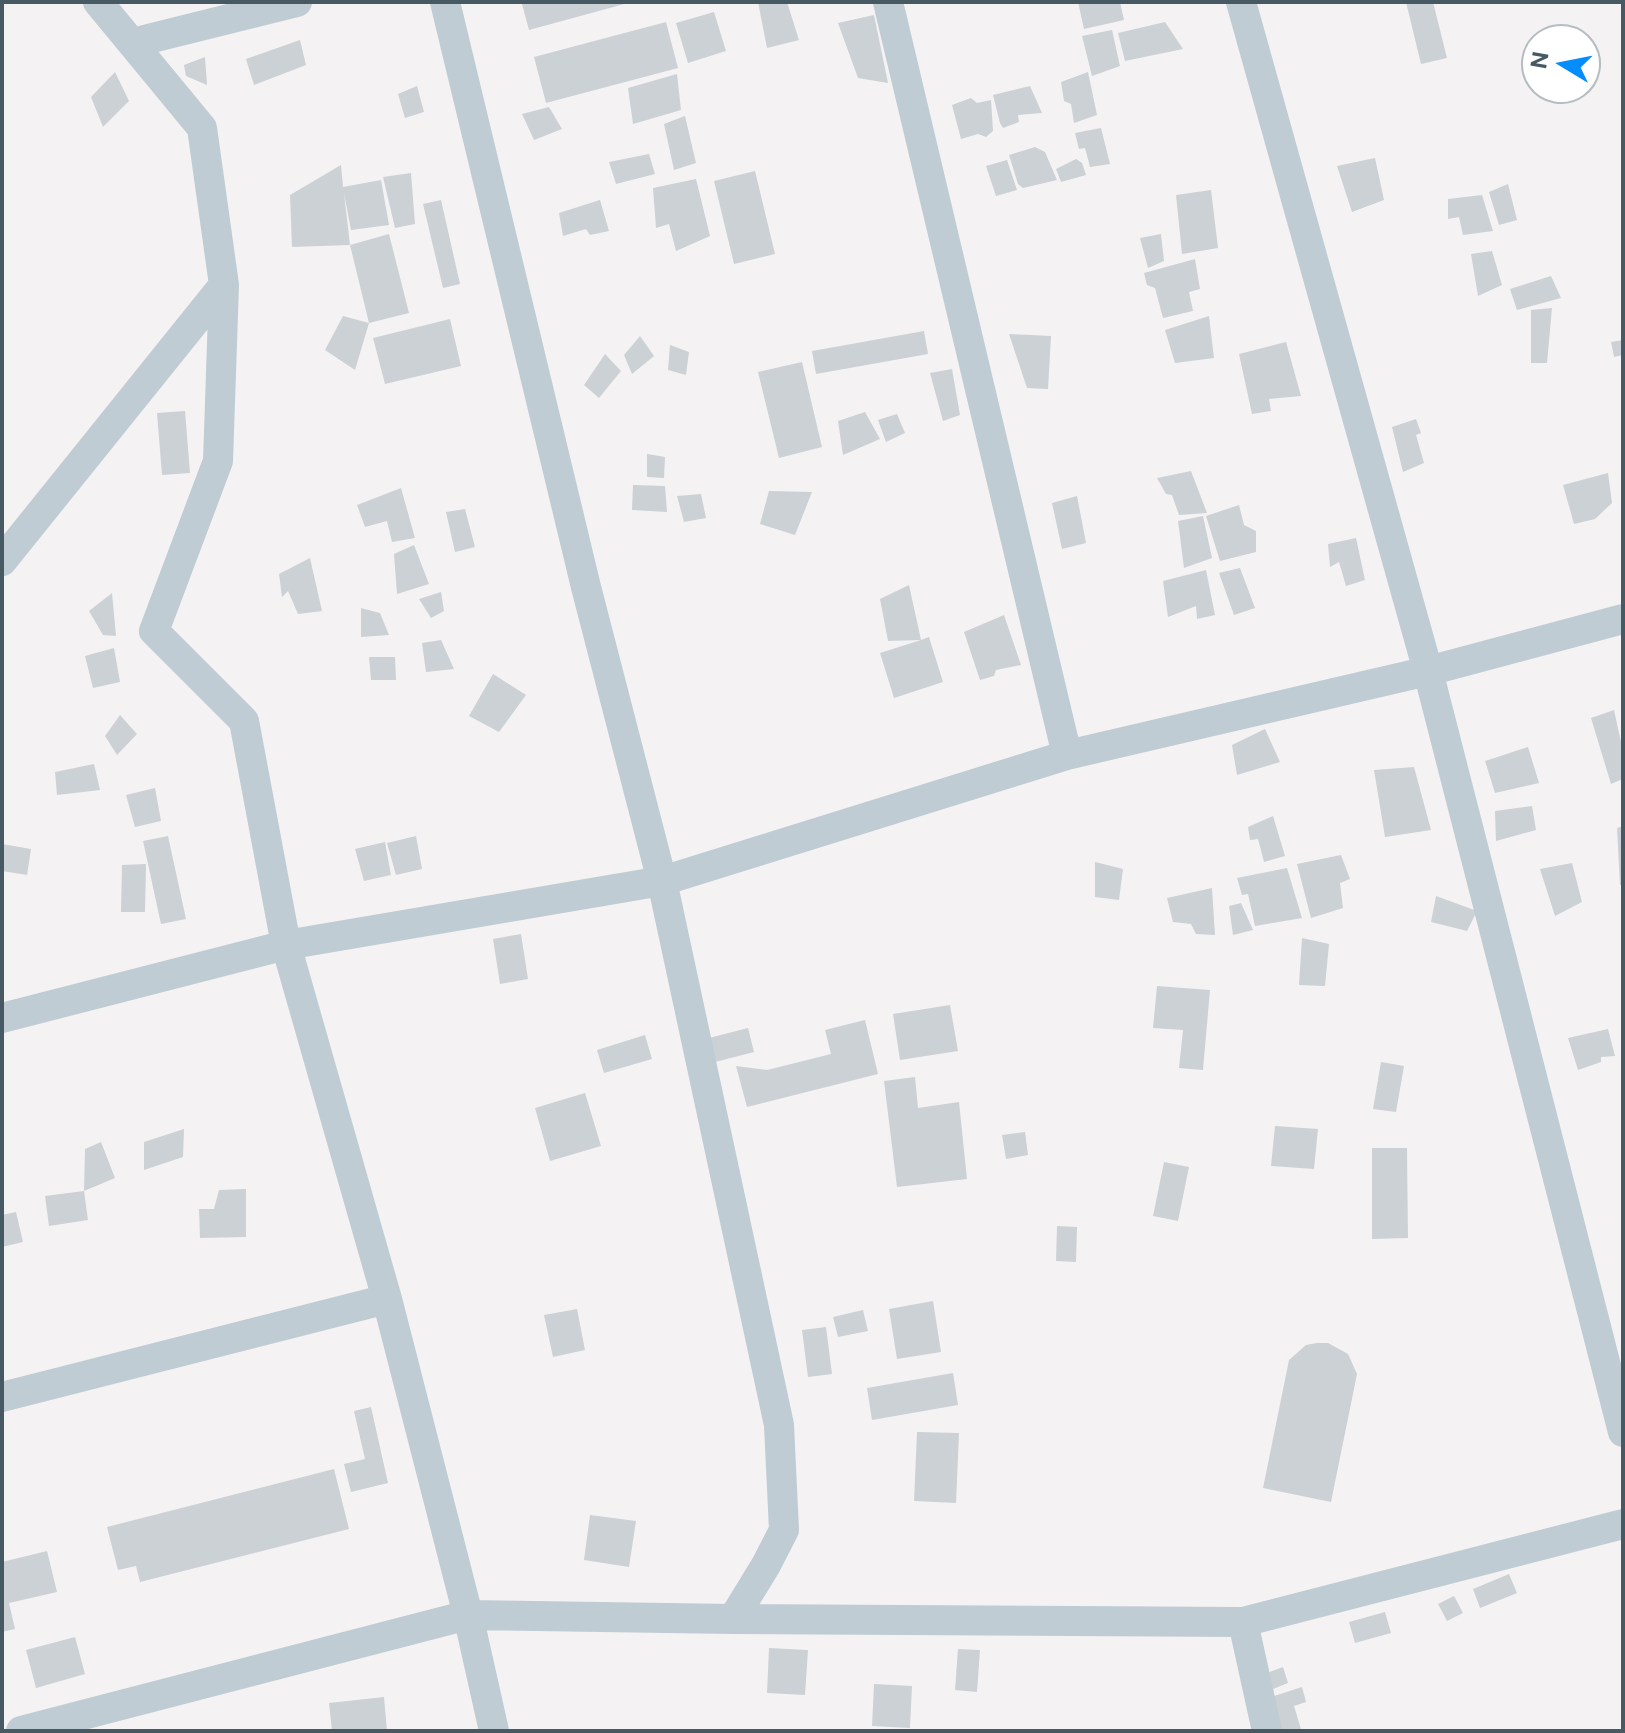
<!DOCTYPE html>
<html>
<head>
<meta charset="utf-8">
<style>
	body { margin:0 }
	#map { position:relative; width:1625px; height:1733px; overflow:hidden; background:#f5f2f3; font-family:"Public Sans",sans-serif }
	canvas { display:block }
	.frame { position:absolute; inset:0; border:4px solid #475963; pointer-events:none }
	.north { position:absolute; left:1521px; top:24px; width:80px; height:80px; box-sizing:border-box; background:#fff; border:2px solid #b5bdc1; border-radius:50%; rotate:280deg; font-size:22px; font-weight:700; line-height:32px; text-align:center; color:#475963 }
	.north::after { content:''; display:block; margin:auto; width:28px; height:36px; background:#058dfc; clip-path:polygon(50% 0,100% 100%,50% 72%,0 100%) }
</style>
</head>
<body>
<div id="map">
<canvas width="1625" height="1733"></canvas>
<div class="frame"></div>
<div class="north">N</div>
</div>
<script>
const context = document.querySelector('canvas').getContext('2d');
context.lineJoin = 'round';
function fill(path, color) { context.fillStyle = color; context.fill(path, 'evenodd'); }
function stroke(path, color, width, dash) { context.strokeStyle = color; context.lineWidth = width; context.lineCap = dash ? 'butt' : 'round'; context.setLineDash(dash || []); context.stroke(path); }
const building = new Path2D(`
	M528,2H628V3L529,30L522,4Z
	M758,2H787L799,40L767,48Z
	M1078,2H1120L1124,20L1084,29Z
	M1406,2H1433L1447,58L1421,64Z
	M714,12L726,51L688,63L676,23Z
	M874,15L888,83L858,78L838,23Z
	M666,22L678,68L546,103L534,57Z
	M1165,22L1183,49L1125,61L1118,33Z
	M1112,30L1120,66L1092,76L1082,36Z
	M300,40L306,65L254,85L246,59Z
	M205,57L207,85L186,76L184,65Z
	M115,72L129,101L103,127L91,97Z
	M1088,72L1097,115L1074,123L1071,104L1064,101L1061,82Z
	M677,74L681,110L633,124L628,88Z
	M417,86L424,112L405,118L398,94Z
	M1030,86L1042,113L1018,115L1019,122L1003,128L1000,123L993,95Z
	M971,98L977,103L991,100L993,131L986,137L978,134L961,139L952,105Z
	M549,107L562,129L534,140L522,114Z
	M685,116L696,163L674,170L664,124Z
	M1101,128L1110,164L1090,167L1085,148L1079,149L1075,133Z
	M1035,147L1045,152L1057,180L1023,188L1018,184L1009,155Z
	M649,154L655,174L616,184L609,162Z
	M1375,158L1384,200L1352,212L1337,166Z
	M1076,159L1082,163L1086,175L1061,182L1056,169Z
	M1007,160L1017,190L996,196L986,166Z
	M341,165L343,187L381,180L389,225L351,230L344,193L350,245L292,247L290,195Z
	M755,171L775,254L734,264L714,181Z
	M411,173L415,224L395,228L383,177Z
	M696,179L710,236L676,251L669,224L656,228L653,188Z
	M1508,184L1517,220L1499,225L1489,192Z
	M1211,190L1218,248L1182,254L1176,195Z
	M1482,195L1493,231L1463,235L1459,217L1448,219V199Z
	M441,200L460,284L443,288L423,204Z
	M600,200L609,231L590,235L586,229L563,236L559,213Z
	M389,234L409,313L369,323L355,370L325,350L343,316L369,323L350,245Z
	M1161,234L1164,261L1148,268L1140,238Z
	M1492,251L1502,285L1478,296L1471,254Z
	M1195,259L1200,289L1189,292L1193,311L1163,318L1155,288L1147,285L1144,273Z
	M1551,276L1561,298L1517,310L1510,289Z
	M1552,308L1547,363H1531V310Z
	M1209,316L1214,358L1175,363L1165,330Z
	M450,319L461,366L385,384L373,338Z
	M924,331L928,354L816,374L812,351Z
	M1009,334L1051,336L1048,389L1027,388Z
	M640,336L654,356L632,374L624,355Z
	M1623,340V355L1614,357L1611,342Z
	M1286,342L1301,396L1269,399L1271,411L1252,414L1239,354Z
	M670,345L689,352L686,375L668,370Z
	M605,354L621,371L599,398L584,385Z
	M802,362L822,447L779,458L758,372Z
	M952,369L960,415L943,421L930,373Z
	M185,411L190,473L162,475L157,413Z
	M865,412L880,439L843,455L838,421Z
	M897,414L905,433L886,442L878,420Z
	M1416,419L1421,433L1416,435L1424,463L1403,472L1392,427Z
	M647,454L665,457L664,478L647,477Z
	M1191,471L1207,513L1179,515L1172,495L1166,494L1157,478Z
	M1608,473L1612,503L1595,519L1574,524L1563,485Z
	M633,485L665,486L667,512L632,510Z
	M401,488L415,538L392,542L387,521L365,527L357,505Z
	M769,491L812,492L795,535L760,524Z
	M701,494L706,518L684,522L677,496Z
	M1077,496L1086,543L1062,549L1052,503Z
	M1239,505L1244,525L1256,531V552L1220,561L1206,516Z
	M465,509L475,547L455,552L446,512Z
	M1203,516L1212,558L1184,568L1178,521Z
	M1356,538L1365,580L1346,586L1339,562L1330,567L1328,544Z
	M414,545L429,584L397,594L394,554Z
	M310,558L322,611L298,614L288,591L282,597L279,574Z
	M1240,568L1255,608L1234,615L1219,573Z
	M1206,570L1215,615L1197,619L1196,606L1168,617L1163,581Z
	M909,585L921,640L929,637L943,682L894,698L880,653L921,640L888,641L880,599Z
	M441,592L444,611L431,618L419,599Z
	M112,593L116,636L103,635L89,611Z
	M361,608L380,613L389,635L361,637Z
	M1004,615L1021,665L996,670L994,676L980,680L964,632Z
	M441,640L454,669L426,672L422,643Z
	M114,648L120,682L93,688L85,656Z
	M369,657H395L396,680H371Z
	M493,674L526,695L499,732L469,716Z
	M1614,710L1623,751V779L1611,784L1591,718Z
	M120,715L137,734L117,755L105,736Z
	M1265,729L1280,762L1237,775L1232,745Z
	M1528,747L1539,783L1495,793L1485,761Z
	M94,764L100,790L57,795L55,772Z
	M1414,767L1431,830L1385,837L1374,770Z
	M155,788L161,821L135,827L126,795Z
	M1532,806L1536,830L1496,841L1495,811Z
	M1273,816L1285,856L1264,862L1258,839L1250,840L1248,827Z
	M1623,826V885H1620L1617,828Z
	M168,836L186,919L161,924L143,841Z
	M416,836L422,869L396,875L387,843Z
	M385,842L391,875L364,881L355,849Z
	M2,844L31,849L27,875L2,871Z
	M1341,855L1350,879L1340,883L1343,908L1311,918L1297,864Z
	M1095,862L1123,869L1119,900L1095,897Z
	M1572,863L1582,902L1555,916L1540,869Z
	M146,864L145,912H121L122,865Z
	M1287,868L1302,918L1255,926L1248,894L1242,895L1237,878Z
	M1212,888L1215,935L1196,934L1191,924L1173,922L1167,898Z
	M1436,896L1477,911L1467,931L1431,922Z
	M1241,903L1253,930L1233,935L1229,906Z
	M521,934L528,979L500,984L493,939Z
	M1302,938L1329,944L1325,986L1299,985Z
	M1157,986L1210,990L1203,1070L1179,1068L1183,1030L1153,1028Z
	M950,1005L958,1051L900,1060L893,1014Z
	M865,1020L878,1074L747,1107L736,1066L767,1070L831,1054L825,1030Z
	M748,1028L754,1052L715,1062L709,1038Z
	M1608,1029L1615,1056L1601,1057V1062L1578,1070L1568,1038Z
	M645,1035L652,1059L604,1073L597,1050Z
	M1381,1062L1404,1066L1396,1112L1373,1109Z
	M915,1077L918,1108L959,1102L967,1179L897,1187L884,1081Z
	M585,1093L601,1146L550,1161L535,1108Z
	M1275,1126L1318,1129L1314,1169L1271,1166Z
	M184,1129L183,1157L144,1170V1142Z
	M1025,1132L1028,1155L1006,1159L1002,1135Z
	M101,1142L115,1178L84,1191L85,1149Z
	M1372,1148H1407L1408,1238L1372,1239Z
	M1164,1162L1189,1167L1178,1221L1153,1216Z
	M246,1189V1237L200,1238L199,1209H214L219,1190Z
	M84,1191L88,1220L49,1226L45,1196Z
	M16,1212L23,1242L2,1247V1215Z
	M1057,1226L1077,1227L1076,1262L1056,1261Z
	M933,1301L941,1352L897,1359L889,1309Z
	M577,1309L585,1350L553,1357L544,1315Z
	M863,1310L868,1331L838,1337L833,1317Z
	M826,1327L832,1374L808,1377L802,1330Z
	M1317,1343H1328L1348,1354L1357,1374L1331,1502L1263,1488L1289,1360L1306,1345Z
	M953,1373L958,1405L872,1420L867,1388Z
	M371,1407L388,1483L351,1492L344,1464L365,1459L354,1411Z
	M917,1432L959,1433L956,1503L914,1501Z
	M334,1469L349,1529L140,1582L136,1566L118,1570L107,1527Z
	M590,1515L636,1521L629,1567L584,1560Z
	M47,1551L57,1592L9,1603L15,1629L2,1632V1562Z
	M1509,1574L1517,1593L1480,1608L1473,1589Z
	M1454,1596L1463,1613L1447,1621L1438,1604Z
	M1385,1612L1391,1633L1355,1643L1349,1622Z
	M75,1637L85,1674L36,1688L26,1650Z
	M769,1648L808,1650L805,1695L767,1693Z
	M958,1649L980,1650L977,1692L955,1690Z
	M1283,1667L1288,1683L1273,1689L1267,1673Z
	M874,1684L912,1686L910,1728L872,1726Z
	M1302,1687L1306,1702L1294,1706L1301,1729L1282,1731L1271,1697Z
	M384,1697L387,1731H332L329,1703Z`);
const minor = new Path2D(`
	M445,2L586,587L662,881L779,1425L784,1530L766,1565L733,1619
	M888,2L1067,755
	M1241,2L1428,671L1623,1432
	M132,43L297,2
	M224,285L218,461L154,631L244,721L286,945L387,1299L468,1615L494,1731
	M2,561L224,285L202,128L98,2
	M2,1018L286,945L662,881L1067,755L1428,671L1623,619
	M2,1397L387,1299
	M1243,1622L1267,1731
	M21,1731L468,1615L733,1619L1243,1622L1623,1524`);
fill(building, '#cbd1d5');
stroke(minor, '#bfccd3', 30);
</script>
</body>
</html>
